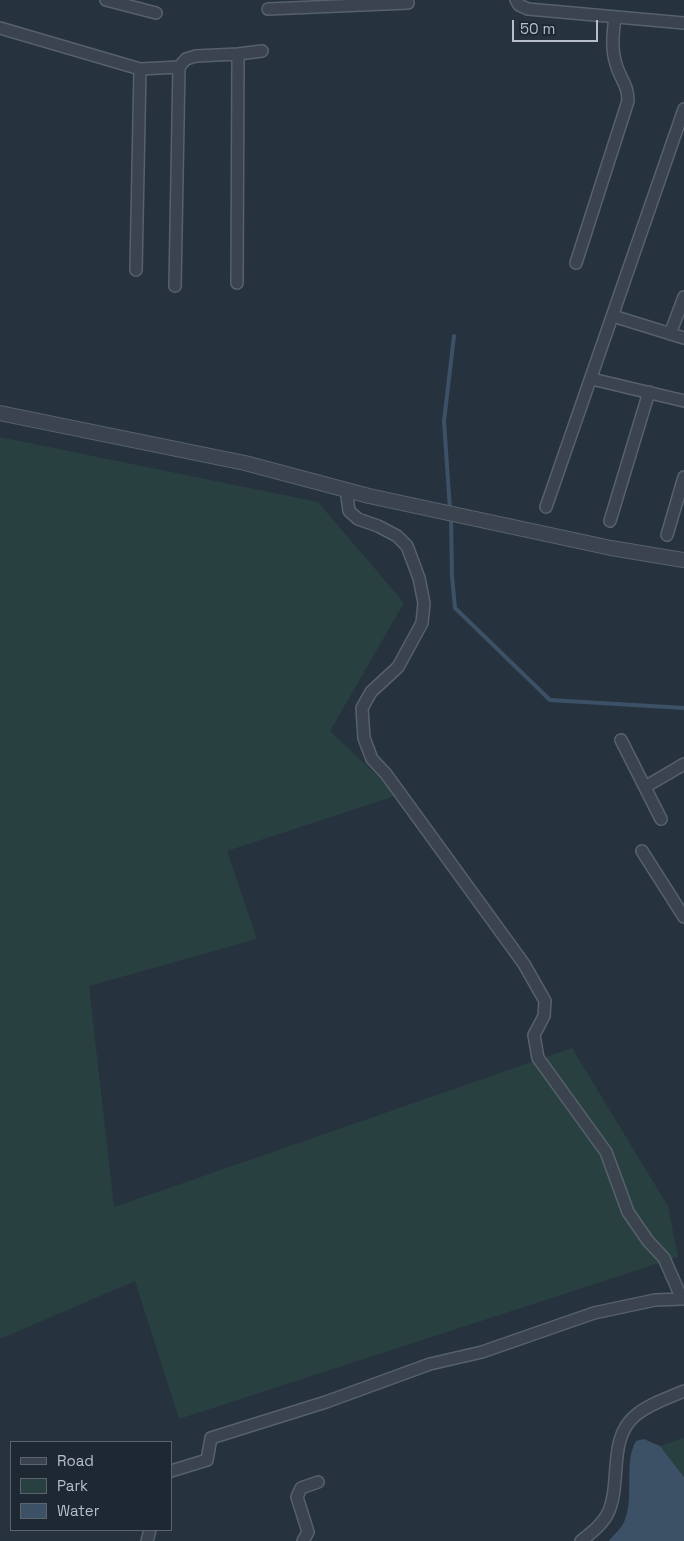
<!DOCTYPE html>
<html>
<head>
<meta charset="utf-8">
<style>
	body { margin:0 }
	#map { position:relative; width:684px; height:1541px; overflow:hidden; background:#26323e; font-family:"Space Grotesk",sans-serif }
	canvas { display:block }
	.legend { position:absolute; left:10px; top:1441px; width:162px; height:90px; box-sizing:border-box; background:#1e2833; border:1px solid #5b646f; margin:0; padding:6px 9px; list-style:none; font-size:15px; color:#b6bec9 }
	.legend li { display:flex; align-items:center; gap:10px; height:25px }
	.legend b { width:25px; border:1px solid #5b646f }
	.scale { position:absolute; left:512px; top:20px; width:86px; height:22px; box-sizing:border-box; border:2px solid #b6bec9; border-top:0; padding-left:6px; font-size:15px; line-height:18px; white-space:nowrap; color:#b6bec9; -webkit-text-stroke:4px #1e2833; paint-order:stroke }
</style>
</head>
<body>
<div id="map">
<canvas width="684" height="1541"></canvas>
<ul class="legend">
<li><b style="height:6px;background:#3a434e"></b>Road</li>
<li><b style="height:14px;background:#294040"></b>Park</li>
<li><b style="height:14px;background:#3c5066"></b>Water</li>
</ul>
<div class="scale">50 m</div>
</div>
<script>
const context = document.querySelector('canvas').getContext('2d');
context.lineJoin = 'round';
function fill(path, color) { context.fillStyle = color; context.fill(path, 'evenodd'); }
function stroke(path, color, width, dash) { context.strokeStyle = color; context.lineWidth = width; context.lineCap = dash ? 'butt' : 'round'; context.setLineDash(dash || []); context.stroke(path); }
const green = new Path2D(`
	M0,437L318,502L404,603L330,731L398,795L227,851L257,939L89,986L114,1207L572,1048L668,1206L678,1257L179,1419L135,1281L0,1339Z
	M684,1438V1477L660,1446Z`);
const water = new Path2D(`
	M644,1439L660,1446L684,1477V1541H609C613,1535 621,1529 624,1522C635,1497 623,1463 636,1441Z`);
const stream = new Path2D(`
	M450,510L444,421L454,336
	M451,517L452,576L455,608L550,700L684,708`);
const minor = new Path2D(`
	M106,0L156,13
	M516,0L519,5L528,9L684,23
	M268,9L408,3
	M0,28L140,69L179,67L186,59L196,56L238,54L262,51
	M576,263L628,101C628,84 620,79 616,64C611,49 613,32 615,17
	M136,270L140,69
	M237,283L238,54
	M175,286L179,67
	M613,316L684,338
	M670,334L684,297
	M592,379L684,401
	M546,507L684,109
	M610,521L649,392
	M667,535L684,477
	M621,740L661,819
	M645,787L684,764
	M642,851L684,917
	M171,1471L207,1460L211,1438L326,1402L430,1364L482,1352L594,1313L655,1300L682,1299L664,1258L648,1241L628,1212L606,1152L538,1058L534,1035L544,1016L545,1001L524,964L386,774L372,759L364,738L362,708L371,692L398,667L422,623L424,603L419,578L407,546L397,536L378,526L358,519L349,511L346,489
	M147,1541L150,1530
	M303,1541L308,1532L297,1497L301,1488L318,1482
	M581,1541C591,1533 602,1525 608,1513C622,1483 607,1438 636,1415C649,1404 668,1398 684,1391`);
const tertiary = new Path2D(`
	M0,413L245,463L369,496L611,548L684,560`);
fill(green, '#294040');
fill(water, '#3c5066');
stroke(stream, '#3c5066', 4);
stroke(minor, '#57616c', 14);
stroke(tertiary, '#57616c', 16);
stroke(minor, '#3a434e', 11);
stroke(tertiary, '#3a434e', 14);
</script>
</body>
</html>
